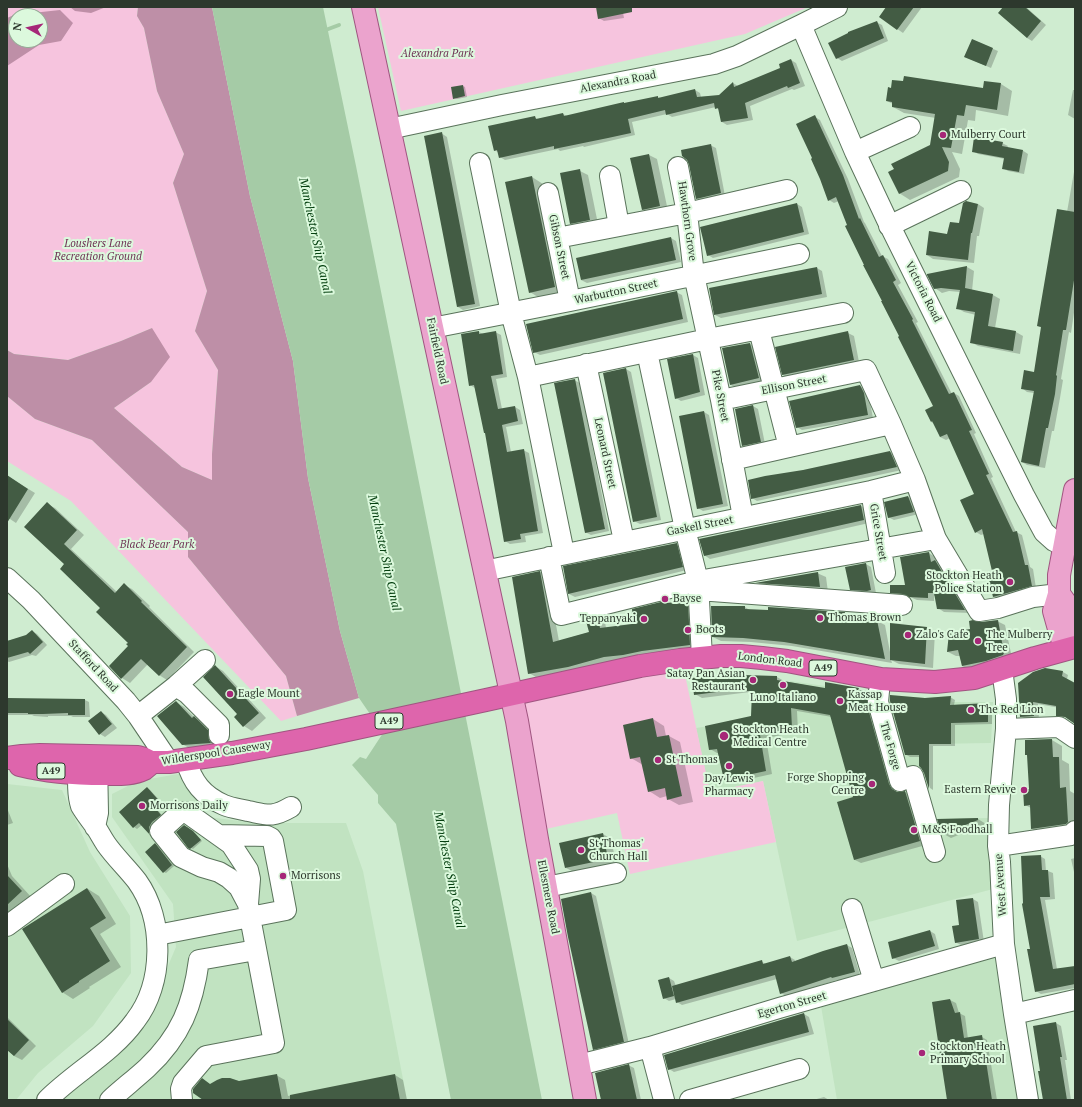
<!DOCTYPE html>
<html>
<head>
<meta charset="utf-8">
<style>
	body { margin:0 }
	#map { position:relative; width:1082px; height:1107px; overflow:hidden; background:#cfecd0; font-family:"PT Serif",serif }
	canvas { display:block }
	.frame { position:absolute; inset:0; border:8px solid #2d382d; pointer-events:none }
	.north { position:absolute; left:8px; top:8px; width:40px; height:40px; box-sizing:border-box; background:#dcf9dd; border:1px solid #96ac97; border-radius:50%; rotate:278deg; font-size:11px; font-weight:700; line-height:16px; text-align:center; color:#2d382d }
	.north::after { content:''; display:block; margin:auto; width:14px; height:18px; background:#a62778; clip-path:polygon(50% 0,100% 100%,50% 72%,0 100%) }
</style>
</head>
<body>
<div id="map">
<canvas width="1082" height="1107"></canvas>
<div class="frame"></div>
<div class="north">N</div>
</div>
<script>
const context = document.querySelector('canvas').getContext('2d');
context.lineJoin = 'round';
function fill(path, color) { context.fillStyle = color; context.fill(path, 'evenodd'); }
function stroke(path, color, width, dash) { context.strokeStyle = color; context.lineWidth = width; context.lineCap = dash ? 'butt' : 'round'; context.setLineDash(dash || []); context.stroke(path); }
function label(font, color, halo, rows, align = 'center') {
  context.font = font + ' "PT Serif",serif'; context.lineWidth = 4; context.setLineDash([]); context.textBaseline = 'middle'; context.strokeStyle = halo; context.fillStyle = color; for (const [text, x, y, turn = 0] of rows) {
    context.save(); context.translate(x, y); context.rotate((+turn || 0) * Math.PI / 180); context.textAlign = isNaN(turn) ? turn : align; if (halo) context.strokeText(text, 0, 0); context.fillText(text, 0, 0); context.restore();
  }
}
const built = new Path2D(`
	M790,681L889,695L925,698L951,696L952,702H993L991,743L929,744V819L990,818L993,889L797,941L763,781L710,793L696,728L787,714Z
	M184,773L207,817L257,823H346L363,871L407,1100H59L145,1020L176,947L173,904L112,817V794L138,781Z
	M7,784L62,790L90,852L130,916L131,973L93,1026L38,1073L16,1100H7Z
	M1000,955L1020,1100H837L821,1006Z`);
const green = new Path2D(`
	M7,7H138L137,16L144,28L157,91L184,154L173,183L207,291L195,331L218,370L212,454V480L182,467L114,408L151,382L152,328L121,341L68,360L14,354L7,350ZM16,16H40V40H16Z
	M378,7H808L745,34L401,111Z
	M7,396L35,419L92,440L188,532V557L286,676L297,716L281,721L71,501L7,461Z
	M682,661L710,792L763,781L776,842L630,874L617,813L546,829L517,697Z`);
const forest = new Path2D(`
	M70,7H106L91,13L75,11Z
	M138,7H212L250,196L293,361L308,478L340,631L359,698L297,716L286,676L188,557V532L92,440L35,419L7,396V350L14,354L68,360L121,341L152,328L170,357L151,382L114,408L182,467L212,480V454L218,370L195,331L207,291L173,183L184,154L157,91L144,28L137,16Z
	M60,10L73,23L61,41L39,45L7,66V18L14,15ZM16,16H40V40H16Z`);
const water = new Path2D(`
	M212,7H323L356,166L542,1100H451L396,824L378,803V795L352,765L360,757L366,759L383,733L359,698L340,631L308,478L293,361L250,196Z`);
const shadow = new Path2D(`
	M597,7H622L624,18L604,21L599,18Z
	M888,7H922L903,33L880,17Z
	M1002,7H1026L1046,25L1032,41L1027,38Z
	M876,22L882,25L888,41L842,61L837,58Z
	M972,40L998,51L991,68L965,57Z
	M791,60L796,63L805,86L794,90L792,89L750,106L753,120L727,125L722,122L720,110L716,108V107L672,117L667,114L632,122L635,135L584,147L583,146L560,151L558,149L505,160L500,157L498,152L494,150L535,118L538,119L563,114L567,116L657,97L661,98L695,90L700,93L701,97L720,96L733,83L738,86L782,68Z
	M985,82L1001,84L1012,91L1008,116L976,110L975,121L968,120L962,154L952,152L960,169L959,177L910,200L899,193L931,146L936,118L904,113L893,107V104L887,101L983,89Z
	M463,86L465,87L467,97L457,99L454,98Z
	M1073,90H1075V119L1068,115Z
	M815,117L820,120L848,179L864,222L865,223L882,256L888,259L901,283L898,285L918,322L916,323L952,394L954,393L959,396L976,433L974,434L993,477L991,478L1016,532L1022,535L1030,567L1033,569L1036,588L999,600L994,597L993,572L984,534L981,535L976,532L975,494L950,438L946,440L940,437L934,423L931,422L935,406L883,301L848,226L839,201L834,203L829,200L813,159Z
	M441,133L447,137L480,306L463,310L458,307Z
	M1002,143L1008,146L1007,148L1022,150L1028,154L1024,174L1008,171L1003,168L1005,159L978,154L973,151Z
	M710,145L716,148L725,196L702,202L697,198L690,164Z
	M649,155L657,159L668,211L651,214L642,209Z
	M1075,166V306L1071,333L1069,332L1061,379L1063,380L1060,398L1054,431H1052L1045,468L1027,465L1022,462L1034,393L1027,392L1022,388L1035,373L1042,328L1038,326L1067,212Z
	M580,171L588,175L598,224L579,228L571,223Z
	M532,177L543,184L566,293L541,299L530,292Z
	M797,204L802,207L809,234L713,258L708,255Z
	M978,204L984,208L979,236H977L974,263L933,259L927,255L960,224Z
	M671,238L676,241L681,262L587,283L581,280Z
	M967,267L974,271L972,291L993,295L1000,299L995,328L1016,332L1023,336L1020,354L978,346L971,342L976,315L964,312L957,308L960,292L949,291L942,293L935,288L929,275Z
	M817,268L822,271L827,297L721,318L715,315Z
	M676,292L682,295L688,322L540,355L534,352Z
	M479,332L483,334L495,332L501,335L507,377L496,379L502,409L515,407L520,410L523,424L506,427L511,452L523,450L529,453L543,533L525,536L526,542L510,544L505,541L486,433L475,388L470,385Z
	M848,333L854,336L859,362L789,378L783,375L776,348Z
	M750,344L755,347L764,381L736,388L731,385Z
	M693,355L698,358L705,395L681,401L676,398Z
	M626,369L631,372L661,520L640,524L634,521Z
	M574,380L580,383L609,531L591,535L585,532Z
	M860,386L865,389L869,397L873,418L802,430L797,427Z
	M753,406L758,409L765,444L748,448L743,445Z
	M704,412L709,415L728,506L703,511L698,508Z
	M890,452L895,455L902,470L757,501L752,498L803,471Z
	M7,476L35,493L16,523L7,517Z
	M908,497L914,500L919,514L894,520L888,517Z
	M47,504L55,508L84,535L71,549L117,592L124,585L132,589L150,606L149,607L194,652L167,680L159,675L148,664L130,683L122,678L130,646L129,643L66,564Z
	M861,506L866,509L869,523L710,559L704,555Z
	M676,544L682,547L687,570L575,597L569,594L564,567Z
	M929,553L935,557L936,561L941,565L970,613L944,612L938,608L936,596H934V601L917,600L910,597L897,596L891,592L906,586Z
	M866,564L871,567L876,593L856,592L851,589Z
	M540,572L547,576L559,641L590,632L588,621L598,619L605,622L606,628L633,624L665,602L669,604L687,602L694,606L696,648L611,661L575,670L536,677L529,673Z
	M817,573L826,577L828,592L764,587L758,583Z
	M712,607H745L751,611L844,613L852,618L877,621L885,625L890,652L926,628L935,632L933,668L899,664L891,660L892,663L792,646L751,642L721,641L713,637Z
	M997,621L1005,625L1012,658L970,670L962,666L960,656H956L948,652L950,634L971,630L981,623Z
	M32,631L37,634L47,645L36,656L32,655L9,662L7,661V641L26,636Z
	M215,666L223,671L266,718L252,731L244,726Z
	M1045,669L1063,672L1068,675L1060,708L1038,704L1039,719H1026L1021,716Z
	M743,673L749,676L777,677L784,681L825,689H858L863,692H867L874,696L895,789L898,793L905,792L912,796L926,845L861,863L855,860V798L832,717L797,711L798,732L766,738L772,774L731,783L725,779L719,753H717L710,749L752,717L753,693L750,692L702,698L695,694Z
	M950,697L955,700L954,705L988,704L992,707V724L955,725V746H933V790L930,788L920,757H910L905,754L925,699Z
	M7,700H85L89,702L90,717H73L71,716H48V717L34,716L32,715H7Z
	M176,702L184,707L194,717L202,722L215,735L217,746L191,749L182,744Z
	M101,712L106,715L117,728L105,737L100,734Z
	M653,719L664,726L666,736H669L680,742L693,802L679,805L668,799L667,796L660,798L649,791L643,765L631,758Z
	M1052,740L1062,746V760L1069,764L1070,791L1075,794V830L1042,835L1032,829L1031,808L1025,805L1030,790Z
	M147,788L150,790L164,805L158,810L163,817L152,835L142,825L137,829L134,827Z
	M7,808L13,823L7,825Z
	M978,819L986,824L951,838L942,833Z
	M187,827L196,834L202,841L193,849L189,847Z
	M603,834L611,839L616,863L574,872L566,868Z
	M155,844L157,845L174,866L166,873L164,872Z
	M1040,856L1045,859L1046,871H1048L1053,873L1055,899L1045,900L1057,969L1075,967V988L1041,994L1036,991L1031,949Z
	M1075,858V873L1074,872L1071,859Z
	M7,864L12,876L32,898L7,921Z
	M88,889L99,896L116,924L100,934L121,967L89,987L90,988L73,999L62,992Z
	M591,893L596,896L629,1044L599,1052L594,1049Z
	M973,899L978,902L984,942L961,945L955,942L960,925Z
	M930,931L935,934L939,949L899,961L893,958Z
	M847,945L852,948L860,975L838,981L837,980L786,996L781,993L777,979L682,1005L677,1002L676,999L669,1001L664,998L669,978L674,981L676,986L762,962L766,964L790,957L795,960V961Z
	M950,1000L956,1003L959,1013L965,1016L968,1039L982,1037L987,1040L997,1100H948Z
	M804,1014L809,1017L814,1034L674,1072L669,1069Z
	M7,1017L36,1046L22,1060L14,1056L7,1049Z
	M1056,1023L1061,1026L1067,1060H1065L1071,1100H1044L1042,1071Z
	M628,1065L634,1068L641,1100H602Z
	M276,1075L285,1080L288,1096L395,1075L403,1080L407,1100H201L202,1098L211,1085L239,1082Z
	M824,1097L829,1100H813Z`);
const stream = new Path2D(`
	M323,31L339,25`);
const building = new Path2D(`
	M596,7H632V12L598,19Z
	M886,7H914L897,30L879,17Z
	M1003,7H1025L1041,21L1027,38L998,13Z
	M877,21L884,38L836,59L828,43L848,33V32Z
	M972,39L993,48L986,66L964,57Z
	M791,59L800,83L788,88L787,86L745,103L748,118L721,122L718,108L715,109L714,103L666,115L665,110L628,119L631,133L608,138L554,149V146L499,158L497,150L494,151L488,126L535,116L536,119L563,113L564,116L624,102V103L658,96V98L695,89L697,97L719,95L733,82L734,87L780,68L779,64Z
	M904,76L983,88L984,81L1001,83L997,110L966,105L964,116L957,115L951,148L942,147L949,162L948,171L899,194L888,172L894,169L891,164L930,145L935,114L892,107V102L886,101L888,87L891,88L892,80L903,81Z
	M463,85L465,96L453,99L451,87Z
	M815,115L843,175L859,219L860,218L879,257L883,255L896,280L893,282L913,319L912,320L949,394L954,392L972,430L969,431L989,474L986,475L1013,532L1017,531L1025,565H1028L1032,586L993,597L987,572L992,571L982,529L975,533L960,500L974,494L947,434L940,437L932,421L931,422L925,410L933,406L898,337L899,336L881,301H882L863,265H864L845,226L847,225L836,197L828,201L820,179L811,159L812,158L796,124Z
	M442,132L475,304L457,307L424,136Z
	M974,137L1003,142L1002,146L1023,150L1019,172L1002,169L1004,158L972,152Z
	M711,144L721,193L696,199L689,165L687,160L682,156L681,150Z
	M649,154L660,206L642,210L630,158Z
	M580,169L590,220L570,224L560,173Z
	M532,176L555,287L529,293L505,182Z
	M966,201L978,204L972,233H971L968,260L926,255L929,231L947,234L950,222L959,223L963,203Z
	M797,203L804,232L707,256L700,227Z
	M1057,209L1075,212V274L1066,330H1063L1056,375L1057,376L1055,394L1048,428H1046L1039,466L1021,462L1034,391L1021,389L1024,370L1034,372L1041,327L1037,326Z
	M671,237L676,260L581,280L576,258Z
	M967,266L965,288L993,294L988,326L1016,331L1013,351L970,343L975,312L956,309L960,290L941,288L934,289L927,275V274Z
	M817,267L822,294L714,315L709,288Z
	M677,291L683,319L533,353L526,324Z
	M479,331V334L496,331L503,374L491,376L498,409L515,406L518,421L502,425L507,452L524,449L538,531L520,534L521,539L504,542L485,433H484L474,385L469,386L461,334Z
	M848,331L854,360L782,375L775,347Z
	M750,343L759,378L730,385L722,348Z
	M693,354L700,392L675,399L667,359Z
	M626,368L657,517L633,522L603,373Z
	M575,379L605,529L585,533L554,383Z
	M860,385L864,393L868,415L796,428L789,401Z
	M753,405L761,442L742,446L735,409Z
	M704,411L723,504L697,509L679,416Z
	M890,451L897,467L751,499L748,480L765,476L803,470Z
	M7,475L28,489L7,523Z
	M908,496L914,512L888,518L884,502Z
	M47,502L77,530L64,544L115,593L124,583L142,601L141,602L187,647L159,676L141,659L121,679L109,666L128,646L126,644L128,643L96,612L100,608L60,569L64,564L24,527Z
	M861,505L864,520L704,556L699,539Z
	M677,543L683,567L568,594L563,566Z
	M929,552L931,562L935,560L965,610L937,609L934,593H928V598L909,597L903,594L890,593V585H905L900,557Z
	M866,563L871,590L867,591L850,590L845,567Z
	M540,571L553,642L589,632L586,621L598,618L600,628L632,624V621H633L632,609L665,601L666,603L688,601L690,645L642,651L623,655L604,657L568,667L528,674L512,577Z
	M818,572L820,587L755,583Z
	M711,606H745V609L768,610V607L845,612L844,617L877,620L885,659L784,642L743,638L712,637Z
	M973,620L981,622L998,620L1004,653L1003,655L986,661L962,666L958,650L947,652L949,633L970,629L969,621Z
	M890,623L927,627L925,664L890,660Z
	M32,630L43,642L30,654L28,652L7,658V641L26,635Z
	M215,665L259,713L243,727L234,717L237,714L203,677Z
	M1045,668L1063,671L1062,676L1075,683V724L1065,717L1056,716V706L1033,702L1034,716L1020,717L1018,683L1033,672Z
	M743,672V675L777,676V680L825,688V682L859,688L858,690L867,691V705L889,784L892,789L897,792L905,791L920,841L854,860L837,802L853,797L830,715L791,708L792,728L760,735L766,771L724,780L717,749L709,750L705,726L751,716L752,691H747V688L694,695L692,678Z
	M890,695L925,698L951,696L950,705L988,703V722L951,723V744H929V789L924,773L921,768L919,766V755H905L890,701Z
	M7,698L85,699V715H68V713L43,714H28V713H7Z
	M176,701L192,718L194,716L208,730L209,740L211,743L182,745L157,716Z
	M101,711L112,724L99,735L88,721Z
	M653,718L657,737L669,735L682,796L667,800L665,788L648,792L640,757L630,759L623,725Z
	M1052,739L1053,757H1059L1060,788L1066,787L1068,822L1066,824L1031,829L1030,805L1024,806L1023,789H1029L1027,755H1025V740Z
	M147,787L161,803L155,808L161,815L152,822L149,827V833L150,835L139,823L133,828L119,812Z
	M978,818V820L942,834L937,819Z
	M184,825L193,831L201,840L190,849L188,848L176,832Z
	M603,833L608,859L565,868L559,843Z
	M155,843L172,865L163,873L145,852Z
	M1041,855L1042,870H1048L1050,897H1040L1053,969L1075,966V984L1035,992L1027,949H1030L1022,904L1023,903L1021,856Z
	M7,875L22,891L7,905Z
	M87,888L106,918L90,928L110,961L79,981V982L62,993L22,929Z
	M591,892L624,1042L593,1050L568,937L561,899Z
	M973,898L979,939L955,943L952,926L959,925L956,900Z
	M930,930L935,946L892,959L888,942Z
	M847,944L855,972L832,978L831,977L780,994L775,975L676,1003L672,986L762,960L763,964L790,956L792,962L823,951Z
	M669,977L674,996L663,999L658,980Z
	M950,999L955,1013L960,1012L964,1038L982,1035L992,1100H947L932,1002Z
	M804,1013L809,1032L668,1070L664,1055Z
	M7,1019L29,1040L14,1056L7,1050Z
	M1056,1022L1062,1057H1060L1067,1100H1043L1038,1071H1040L1033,1026Z
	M629,1064L637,1100H601L595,1073Z
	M277,1074L282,1100H203L193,1093V1089L202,1078L210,1084L217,1080L222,1078H230L239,1081Z
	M395,1074L400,1100H290V1095Z`);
const minor = new Path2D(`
	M801,25L855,152L887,220L982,411L1024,495L1044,532L1054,541L1064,546
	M389,129L502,105L714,64L737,56L801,25L837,7
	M855,152L910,127
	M480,163L511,313L528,377L564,553
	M678,167L687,213L694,275L721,400L743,517
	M610,176L619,226
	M548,193L570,301
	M889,226L961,191
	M557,238L687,213L787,190
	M432,328L570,301L799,254
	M759,330L789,447
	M647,352L685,529L698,581L702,658
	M586,364L624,541
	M528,377L708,339L843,313
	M721,400L866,370L891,424L915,480L936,539L979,611L998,608L1033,597L1059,594
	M732,460L789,447L891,424
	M871,491L885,573
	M549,557L561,615L698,581L936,539
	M484,571L871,491L915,480
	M7,578L31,600L126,701L138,716L169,762
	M698,590L902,605
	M1002,669L1006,699V729L999,805L998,846L1000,862L1004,944L1014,1014L1028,1100
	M176,686L187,693L219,725V735
	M879,691L878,702L900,781L913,776L935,852
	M138,716L176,686L205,660
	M1006,729L1059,727L1075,738
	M186,760C192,782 203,796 224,805C231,808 240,809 248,811C268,815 272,818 291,807
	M95,827L98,813L97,759
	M998,846L1071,835L1075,831
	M546,887L616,873
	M852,909L874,981
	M7,926L64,884
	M157,935L250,917L248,904L250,879L248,870L231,844L186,812H181L160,831L181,857L202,867L219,872L229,878L239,887L248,904
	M1014,1014L1075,1000
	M650,1047L664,1100
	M579,1065L650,1047L779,1008L1004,944
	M47,1100C75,1072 112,1053 135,1021C164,984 165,920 137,881C127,868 115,857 106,844C102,838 99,832 95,826C90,819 85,813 81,806C76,791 79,772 79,757
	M110,1100C122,1089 135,1079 147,1068C181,1036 193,1005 199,960L256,950
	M182,1100L181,1089L183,1083L206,1056L274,1043L250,917L286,910L273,841L271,838L267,836L219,835
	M690,1100L799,1069`);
const major = new Path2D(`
	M363,7L517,721L537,839L585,1100
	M1075,490L1059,575V594L1054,611L1061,636L1075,647
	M1059,594L1069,608L1075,625`);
const highway = new Path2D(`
	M7,758L22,756L40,755L138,757L145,759L151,762H169L232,753L306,739L486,700L640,666L680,660L721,656H741L762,658L787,661L881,679L935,682L974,678L1035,658L1075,647
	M20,765C48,772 76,774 104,774C117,774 132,775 144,769C147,767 149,765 151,762`);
const markers = [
	[943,135,4,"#a62778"],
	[1010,582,4,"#a62778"],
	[665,599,4,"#a62778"],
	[820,618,4,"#a62778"],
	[644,619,4,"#a62778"],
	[688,630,4,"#a62778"],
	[908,635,4,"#a62778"],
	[978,641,4,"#a62778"],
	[753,680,4,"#a62778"],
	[783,685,4,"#a62778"],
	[230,694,4,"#a62778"],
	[840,701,4,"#a62778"],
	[971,710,4,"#a62778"],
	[724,736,5,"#a62778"],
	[658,760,4,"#a62778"],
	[729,766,4,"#a62778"],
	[872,784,4,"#a62778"],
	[1024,790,4,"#a62778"],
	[142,806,4,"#a62778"],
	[914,830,4,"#a62778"],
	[581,850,4,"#a62778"],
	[283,876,4,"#a62778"],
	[922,1053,4,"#a62778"]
];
const shields = [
	[823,668,28],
	[389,721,28],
	[51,771,28]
];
const shieldNames = [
	["A49",823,668],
	["A49",389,721],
	["A49",51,771]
];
const parkNames = [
	["Alexandra Park",437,54],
	["Loushers Lane",98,244],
	["Recreation Ground",98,257],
	["Black Bear Park",157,545]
];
const streetNames = [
	["Alexandra Road",618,82,-11],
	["Hawthorn Grove",687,221,82],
	["Gibson Street",559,247,78],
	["Warburton Street",616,292,-12],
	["Victoria Road",923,292,63],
	["Fairfield Road",437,351,78],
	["Ellison Street",794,385,-11],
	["Pike Street",720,396,79],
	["Leonard Street",605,453,78],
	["Gaskell Street",700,526,-11],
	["Grice Street",878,532,80],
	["London Road",770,660,7],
	["Stafford Road",93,666,47],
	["The Forge",890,746,74],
	["Wilderspool Causeway",216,753,-9],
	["West Avenue",1001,885,-94],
	["Ellesmere Road",548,897,79],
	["Egerton Street",792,1005,-16]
];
const poiNames = [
	["Mulberry Court",951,135],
	["Stockton Heath",1002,576,"right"],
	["Police Station",1002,589,"right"],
	["Bayse",673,599],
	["Thomas Brown",828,618],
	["Teppanyaki",636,619,"right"],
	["Boots",696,630],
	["Zalo's Cafe",916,635],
	["The Mulberry",986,635],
	["Tree",986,648],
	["Satay Pan Asian",745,674,"right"],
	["Restaurant",745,687,"right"],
	["Eagle Mount",238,694],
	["Kassap",848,695],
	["Meat House",848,708],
	["Luno Italiano",783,698,"center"],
	["The Red Lion",979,710],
	["Stockton Heath",733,730],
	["Medical Centre",733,743],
	["St Thomas",666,760],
	["Forge Shopping",864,778,"right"],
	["Centre",864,791,"right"],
	["Day Lewis",729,779,"center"],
	["Pharmacy",729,792,"center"],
	["Eastern Revive",1016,790,"right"],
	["Morrisons Daily",150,806],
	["M&S Foodhall",922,830],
	["St Thomas'",589,844],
	["Church Hall",589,857],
	["Morrisons",291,876],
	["Stockton Heath",930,1047],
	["Primary School",930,1060]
];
const waterNames = [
	["Manchester Ship Canal",315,236,78],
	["Manchester Ship Canal",384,553,78],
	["Manchester Ship Canal",449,870,79]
];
fill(built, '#c1e3c1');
fill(green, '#f6c4de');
fill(forest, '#be8fa7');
fill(water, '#a5cba6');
fill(shadow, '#0003');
stroke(stream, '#a5cba6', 4);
fill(building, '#435c44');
stroke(minor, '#5a735b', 22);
stroke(major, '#a05580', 24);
stroke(highway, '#a05580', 24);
stroke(minor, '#fff', 20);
stroke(major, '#eba3cd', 22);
stroke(highway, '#de65ac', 22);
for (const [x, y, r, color] of markers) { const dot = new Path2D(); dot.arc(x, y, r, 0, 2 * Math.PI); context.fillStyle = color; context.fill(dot); stroke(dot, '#dcf9dd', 1.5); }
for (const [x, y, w] of shields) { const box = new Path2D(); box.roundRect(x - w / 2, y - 8, w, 16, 3); context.fillStyle = '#dcf9dd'; context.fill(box); stroke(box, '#2d382d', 1); }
label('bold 10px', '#2d382d', null, shieldNames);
label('italic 11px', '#6f3355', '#dcf9dd', parkNames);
label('11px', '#2d382d', '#dcf9dd', streetNames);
label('11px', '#2d382d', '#dcf9dd', poiNames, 'left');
label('italic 12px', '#054010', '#dcf9dd', waterNames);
</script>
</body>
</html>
